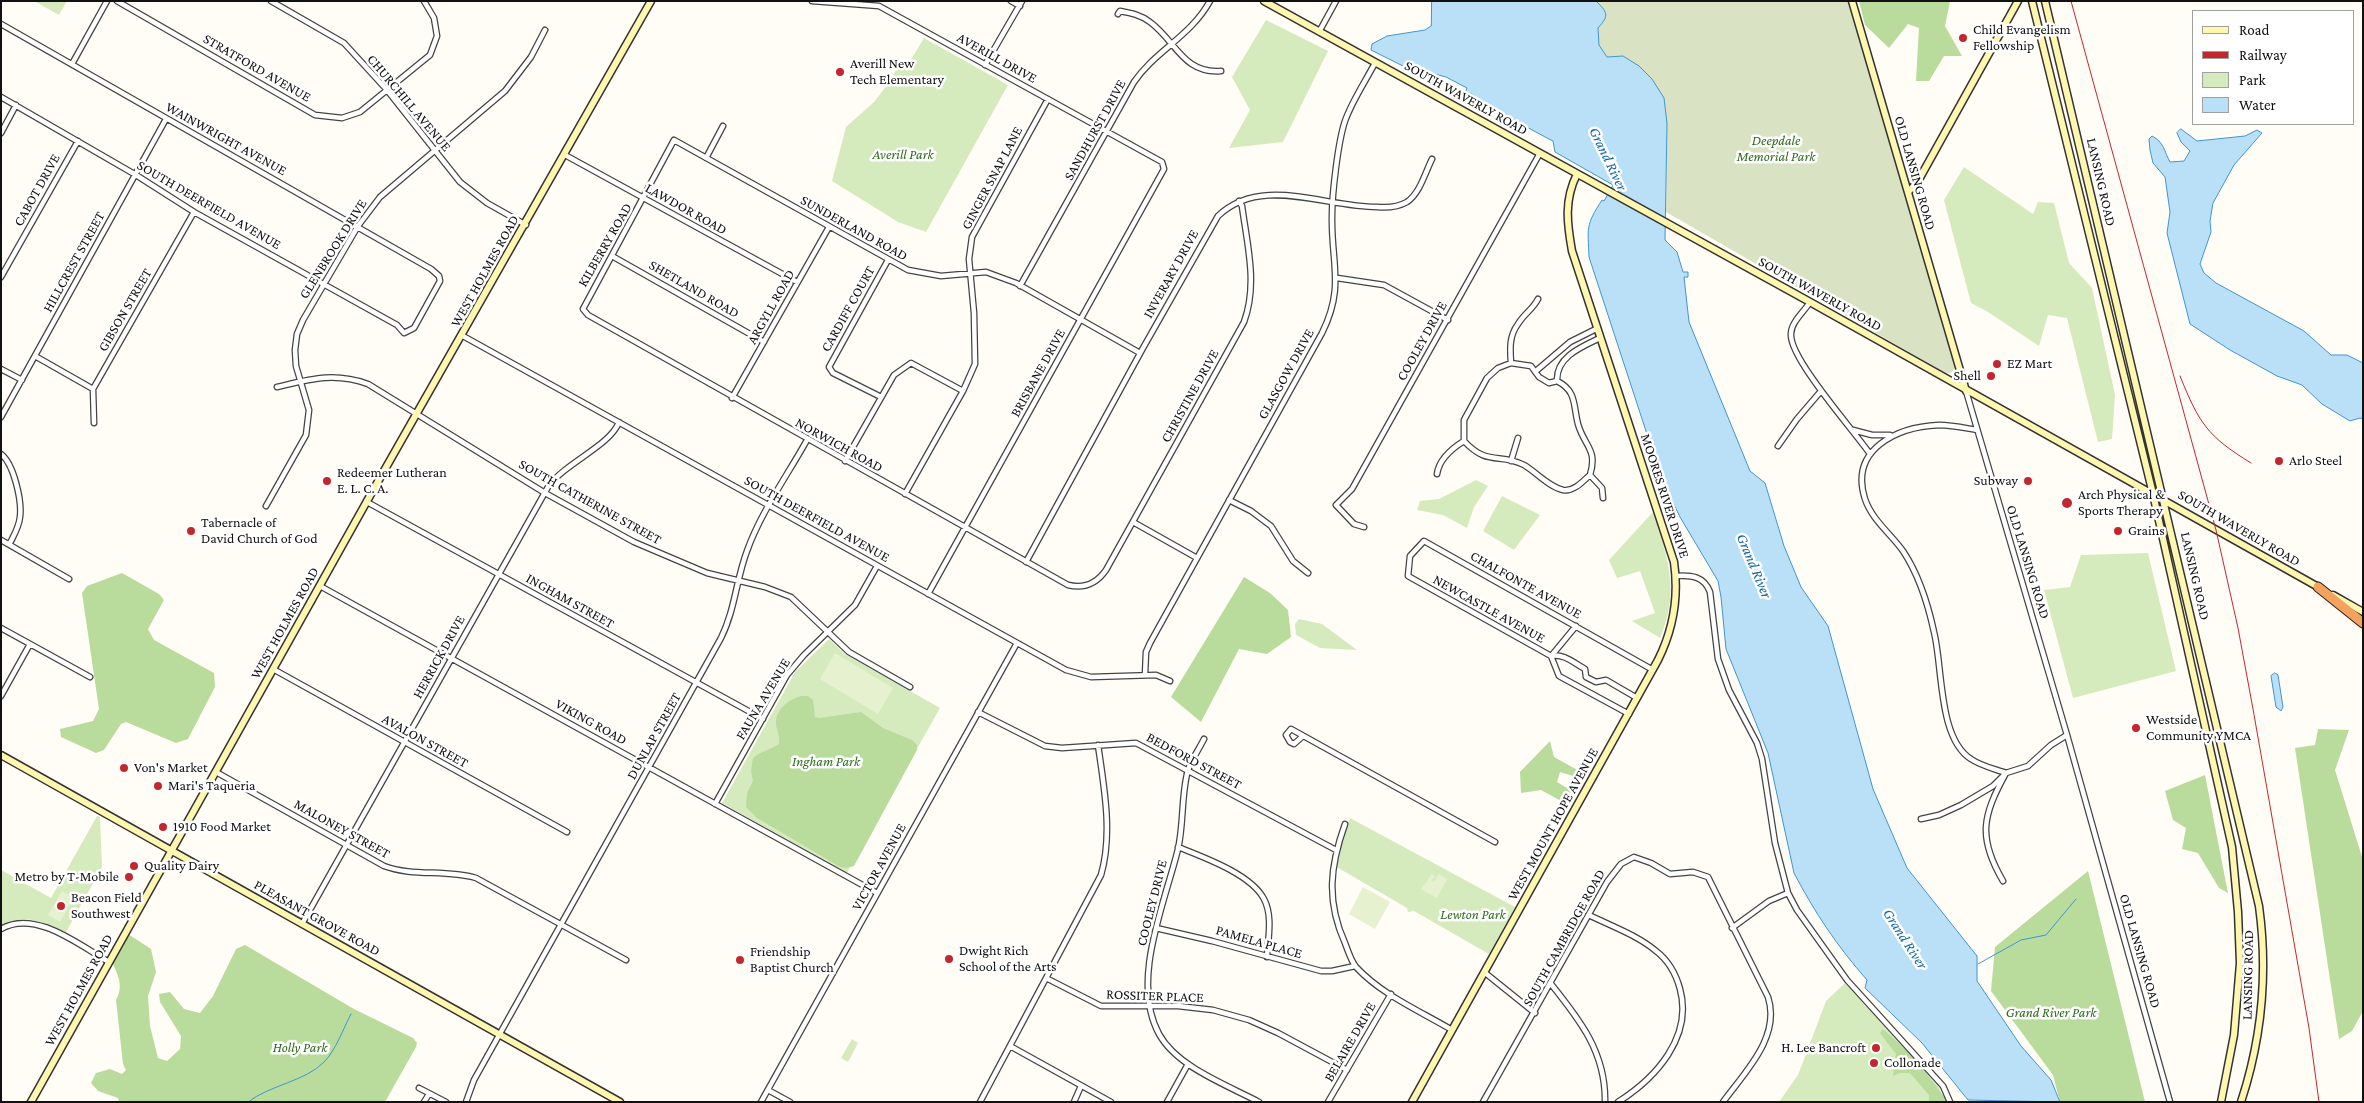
<!DOCTYPE html>
<html>
<head>
<meta charset="utf-8">
<style>
	body { margin:0 }
	#map { position:relative; width:2364px; height:1103px; overflow:hidden; background:#fffdf5; font-family:"Crimson Pro",serif }
	canvas { display:block }
	.frame { position:absolute; inset:0; border:2px solid #111; pointer-events:none }
	.legend { position:absolute; left:2192px; top:10px; width:162px; height:115px; box-sizing:border-box; background:#fff; border:1px solid #a0a0a0; margin:0; padding:6px 9px; list-style:none; font-size:15px; color:#111 }
	.legend li { display:flex; align-items:center; gap:10px; height:25px }
	.legend b { width:25px; border:1px solid #a0a0a0 }
</style>
</head>
<body>
<div id="map">
<canvas width="2364" height="1103"></canvas>
<div class="frame"></div>
<ul class="legend">
<li><b style="height:6px;background:#fff6b0"></b>Road</li>
<li><b style="height:6px;background:#c4262e"></b>Railway</li>
<li><b style="height:14px;background:#d5ebbd"></b>Park</li>
<li><b style="height:14px;background:#b9e0f7"></b>Water</li>
</ul>
</div>
<script>
const context = document.querySelector('canvas').getContext('2d');
context.lineJoin = 'round';
function fill(path, color) { context.fillStyle = color; context.fill(path, 'evenodd'); }
function stroke(path, color, width, dash) { context.strokeStyle = color; context.lineWidth = width; context.lineCap = dash ? 'butt' : 'round'; context.setLineDash(dash || []); context.stroke(path); }
function label(font, color, halo, rows, align = 'center') {
  context.font = font + ' "Crimson Pro",serif'; context.lineWidth = 5; context.setLineDash([]); context.textBaseline = 'middle'; context.strokeStyle = halo; context.fillStyle = color; for (const [text, x, y, turn = 0] of rows) {
    context.save(); context.translate(x, y); context.rotate((+turn || 0) * Math.PI / 180); context.textAlign = isNaN(turn) ? turn : align; if (halo) context.strokeText(text, 0, 0); context.fillText(text, 0, 0); context.restore();
  }
}
const green = new Path2D(`
	M34,1H67L59,15Z
	M1266,20L1328,51L1283,142L1229,148L1250,110L1232,77Z
	M924,38L1008,85L926,232L898,222L832,181L846,127L874,102L888,84L899,65L906,68Z
	M1964,167L2033,214L2038,202L2054,203L2069,263L2092,288L2115,395L2112,439L2098,442L2067,318L2048,315L2039,346L1988,312L1971,303L1944,200Z
	M1476,480L1488,486L1474,507L1467,528L1443,515L1417,510L1420,501L1439,499Z
	M1502,496L1540,515L1514,550L1483,531Z
	M1653,512C1668,558 1680,591 1660,638L1632,621L1655,613L1640,571L1617,578L1609,560Z
	M2148,553L2176,671L2073,698L2044,590L2070,587L2081,555Z
	M1299,619L1322,624L1357,650L1320,648L1296,635L1295,624Z
	M829,639L845,654L940,708L847,873L722,803L795,672Z
	M97,816L100,817L102,867L65,934C44,922 24,912 1,926V870L51,898Z
	M1350,818L1515,907L1489,954L1414,911L1408,912L1407,908L1335,866L1343,835Z
	M1845,983L1939,1087L1944,1102H1779L1798,1075L1826,1001Z
	M852,1039L858,1043L848,1062L841,1058Z`);
const forest = new Path2D(`
	M1859,1H1950L1945,26L1962,56H1944L1929,81H1916L1919,28L1908,24L1889,48L1865,25Z
	M122,573L159,594L164,600L148,629L154,640L214,673L215,687L188,739L176,743L126,722L121,724L104,750L96,753L61,737L60,729L93,721L99,709L82,593L87,586Z
	M1244,577L1270,593L1288,610L1291,637L1267,654L1239,649L1201,722L1171,697Z
	M801,696H808L813,700L815,717L820,718L861,712L883,728L912,740L917,745V750L854,866L846,868L840,867L757,818L746,807L747,793L753,781L751,771L753,758C761,751 770,750 779,744C780,736 777,731 776,724C775,709 790,699 801,696Z
	M2318,729L2349,730L2335,770L2363,860V1011L2352,1031L2339,1039L2295,748L2315,745Z
	M1550,741L1554,757L1581,772L1579,778L1560,772L1557,782L1572,791L1563,802L1541,790L1521,793L1520,772Z
	M2205,775L2228,893L2219,888L2198,853L2182,849L2186,828L2173,820L2165,791Z
	M2088,871L2145,1102H2060L2053,1075L1991,991L1995,947Z
	M128,934L151,949L156,972L148,996L150,1026L158,1058L167,1061L180,1049L181,1036L160,1002L159,994L170,992L184,1009L200,1013L213,996L236,949L245,945L354,1009L413,1038L417,1043L416,1047L385,1102H119L118,1098L98,1091L91,1083L96,1073L110,1069L122,1074L126,1070L123,1064L116,1000C124,986 118,975 112,962Z
	M1883,1029L1915,1058L1948,1102H1929V1095L1910,1073H1900L1893,1076L1896,1054L1880,1033Z`);
const cemetery = new Path2D(`
	M1596,1H1848L1955,368L1952,372L1947,374L1666,212L1667,123L1623,56L1607,57L1599,45L1598,27L1604,21Z`);
const pitch = new Path2D(`
	M835,653L893,688L878,714L820,679Z
	M1432,874L1435,877L1431,880L1434,882L1439,874L1447,879L1437,898L1421,889Z
	M1363,887L1390,902L1375,929L1349,914Z
	M62,891L74,898L60,922L48,915Z`);
const water = new Path2D(`
	M1432,1H1596C1607,12 1610,15 1598,28L1599,45L1607,57L1623,56L1639,66L1652,79L1664,98L1667,123L1665,240L1677,252L1683,272H1688V277H1684L1689,322L1750,471L1765,483L1784,546L1801,587L1828,626L1873,789L1907,868L1977,956V981L2021,1046L2051,1080L2060,1102L1968,1100L1922,1043L1865,988L1867,980C1837,946 1815,913 1794,873L1768,753L1726,649L1721,597L1718,581L1680,517L1662,480L1589,257C1588,228 1585,226 1602,200L1604,201L1613,185L1555,152L1553,141L1547,138L1484,104L1472,94L1464,95L1467,88L1446,77L1403,66L1371,50L1372,44L1387,36L1425,30L1431,26Z
	M2181,129L2197,141L2245,136L2257,130L2262,133L2234,165L2213,203L2210,221L2211,232L2200,264L2204,273L2216,283L2304,331L2331,355H2347L2363,363V419L2360,418L2350,421L2322,404L2302,385L2277,376L2230,350L2190,324L2167,233L2170,212L2165,177L2153,163L2150,150L2149,139L2152,136C2164,142 2164,151 2170,162L2184,161L2190,151L2181,142L2177,133Z
	M2275,673L2278,675L2283,707L2281,711L2276,707L2271,676Z`);
const stream = new Path2D(`
	M1978,964L2021,940L2046,935L2076,899
	M248,1102C270,1085 306,1081 324,1062C336,1050 343,1029 351,1014`);
const street = new Path2D(`
	M117,1L315,115L342,118L360,112L430,55L437,36L434,18L424,1
	M271,1L344,43L387,90L460,182L487,203L526,225
	M812,1L879,6L1162,162L1164,169L928,594
	M1011,1L1020,6
	M1118,14L1120,11C1131,13 1141,15 1150,22C1176,41 1183,74 1221,71
	M1,24L431,269L439,276L440,281L414,328L404,333L397,325L194,212L136,175L1,97
	M1319,32L1336,1
	M72,64L107,1
	M985,65L1022,1
	M1,133L16,105
	M565,155L797,282
	M706,158L723,126
	M612,256L764,342
	M1,277L78,141
	M1337,278L1384,285L1448,320
	M1020,286L1134,82C1155,51 1191,36 1210,1
	M1810,302C1804,312 1791,322 1791,334C1789,358 1855,432 1870,454
	M463,336L1066,670L1091,677L1156,675L1170,681
	M1140,353L1016,283L986,272L941,276L908,270L674,140L583,309L588,315L1068,585C1084,589 1097,583 1106,570L1244,322C1258,284 1247,244 1242,206L1239,201
	M35,356L93,389
	M1511,363L1531,366L1539,377L1549,383L1557,381C1577,391 1573,405 1578,424C1584,446 1598,449 1590,475C1583,481 1574,492 1563,490C1549,487 1536,472 1524,465C1500,452 1488,467 1464,441V420L1487,378L1498,368Z
	M1511,363C1510,349 1509,336 1518,324C1524,314 1533,309 1538,299
	M1,369L22,380
	M1536,371L1570,342L1596,329
	M1557,381C1556,357 1581,347 1600,338
	M277,387C311,379 334,372 368,384L545,493L634,542L707,573L765,587L791,597L849,652L910,687
	M1966,391L2067,735L2170,1102
	M881,397L833,373L829,367L888,260
	M732,398L829,227
	M1,417L166,119
	M94,423L93,389L194,212
	M1853,430L1872,435H1890
	M1977,430C1965,428 1952,425 1939,425C1897,427 1849,449 1865,499C1872,520 1891,534 1903,551C1919,575 1928,604 1934,632C1943,668 1938,738 1971,759C1981,766 1995,769 2006,773C1983,815 1977,837 2003,881
	M1778,446L1797,419L1821,391
	M1,454C14,464 22,501 20,517C19,527 14,535 10,543
	M845,461L894,375L911,363L963,391
	M1511,461L1518,438
	M1437,474C1439,460 1451,449 1464,441
	M1590,475L1602,488L1603,498
	M905,494L963,391L975,364L974,313L969,259L972,237L1048,99
	M1229,500L1251,511L1271,526L1293,561L1308,573
	M367,502L763,719
	M266,506L306,435L309,410L296,366L295,350L297,334L303,320L358,226L380,197L505,91L531,57L545,30
	M1133,522L1197,558
	M1364,527L1354,524L1336,505L1352,489L1540,153
	M1,540L69,579
	M1026,562L1143,348L1218,216C1261,175 1324,207 1377,207C1387,208 1398,207 1407,202C1420,193 1425,173 1432,159
	M1676,576C1691,575 1704,576 1710,592L1718,659L1729,690L1757,743L1762,759L1775,843L1788,893L1797,910L1847,980L1943,1086L1950,1102
	M320,586L877,893
	M1,628L90,677
	M1552,655L1576,626
	M1551,656C1563,653 1574,663 1585,669L1586,677L1596,682L1606,680L1637,698
	M273,669L567,832
	M1145,675L1146,652L1150,643L1322,333C1345,287 1331,263 1332,216C1332,194 1338,142 1345,121C1352,101 1365,82 1375,63
	M1,696L30,644
	M978,712L1045,746L1062,748L1136,743L1336,850
	M1629,714L1559,676L1551,656L1408,576L1410,556L1424,541L1653,670
	M1303,736L1294,744L1290,742L1286,735L1291,729L1495,842
	M1204,739C1199,749 1192,759 1188,770C1181,795 1184,823 1178,849C1165,903 1130,981 1159,1034C1177,1067 1227,1085 1259,1102
	M216,772L384,866C414,877 445,869 476,878L626,960
	M715,804L787,675L804,655L855,605L877,566
	M1921,819L1939,815L1961,805L1993,786L2006,773L2028,766L2051,745L2067,735
	M1345,824C1330,866 1326,901 1345,943C1348,951 1351,961 1356,967C1382,995 1420,1011 1452,1030
	M1178,847C1203,857 1251,874 1264,899C1273,916 1268,938 1267,957
	M1589,915C1611,926 1637,935 1656,951C1669,961 1676,974 1680,989C1693,1037 1656,1078 1618,1102
	M302,924L548,487C566,462 610,446 619,422
	M1156,928L1212,941L1321,971H1332L1355,966
	M1732,928L1769,901L1788,893
	M1,929C35,909 79,945 109,962
	M1484,972L1535,1013
	M1046,978L1101,1006H1178L1213,1010L1249,1020L1278,1033L1347,1070
	M1551,984C1580,1020 1606,1053 1605,1102
	M1010,1046L1111,1102
	M419,1088L446,1102
	M768,1090L790,1102
	M424,1102L429,1094
	M466,1102L474,1080L721,638C735,610 736,580 747,551C761,512 787,476 807,440
	M761,1102L1017,643
	M980,1102L1101,875C1113,834 1104,787 1098,745
	M1074,1102L1081,1086
	M1167,1102L1188,1064
	M1328,1102L1391,994
	M1483,1102L1607,882L1621,864L1634,857L1651,863L1670,874L1693,872L1708,877L1768,997C1781,1037 1745,1072 1723,1102`);
const secondary = new Path2D(`
	M1264,1L1810,302L2320,588
	M1852,1L1966,391
	M2032,1L2153,494L2232,847L2238,912L2240,963L2234,1035L2221,1102
	M2045,1L2259,906C2268,972 2262,1038 2241,1102
	M1908,192L1917,183L2018,1
	M2333,595L2363,612
	M1,755L620,1102
	M31,1102L376,485L651,1
	M1412,1102L1658,660C1674,628 1679,597 1674,562L1572,251C1567,223 1564,200 1577,174`);
const highway = new Path2D(`
	M2318,587L2363,623`);
const rail = new Path2D(`
	M2071,1L2216,530L2238,628L2253,709L2309,1028L2319,1102
	M2180,376C2199,423 2207,436 2251,463`);
const markers = [
	[1963,38,5,"#c4262e"],
	[840,72,5,"#c4262e"],
	[1997,364,5,"#c4262e"],
	[1991,376,5,"#c4262e"],
	[2279,461,5,"#c4262e"],
	[327,481,5,"#c4262e"],
	[2028,481,5,"#c4262e"],
	[2067,503,6,"#c4262e"],
	[191,531,5,"#c4262e"],
	[2118,531,5,"#c4262e"],
	[2136,728,5,"#c4262e"],
	[124,768,5,"#c4262e"],
	[158,786,5,"#c4262e"],
	[163,827,5,"#c4262e"],
	[134,866,5,"#c4262e"],
	[129,877,5,"#c4262e"],
	[61,906,5,"#c4262e"],
	[949,959,5,"#c4262e"],
	[740,960,5,"#c4262e"],
	[1876,1048,5,"#c4262e"],
	[1874,1063,5,"#c4262e"]
];
const poiNames = [
	["Child Evangelism",1973,30],
	["Fellowship",1973,46],
	["Averill New",850,64],
	["Tech Elementary",850,80],
	["EZ Mart",2007,364],
	["Shell",1981,376,"right"],
	["Arlo Steel",2289,461],
	["Redeemer Lutheran",337,473],
	["E. L. C. A.",337,489],
	["Subway",2018,481,"right"],
	["Arch Physical &",2078,495],
	["Sports Therapy",2078,511],
	["Tabernacle of",201,523],
	["David Church of God",201,539],
	["Grains",2128,531],
	["Westside",2146,720],
	["Community YMCA",2146,736],
	["Von's Market",134,768],
	["Mari's Taqueria",168,786],
	["1910 Food Market",173,827],
	["Quality Dairy",144,866],
	["Metro by T-Mobile",119,877,"right"],
	["Beacon Field",71,898],
	["Southwest",71,914],
	["Dwight Rich",959,951],
	["School of the Arts",959,967],
	["Friendship",750,952],
	["Baptist Church",750,968],
	["H. Lee Bancroft",1866,1048,"right"],
	["Collonade",1884,1063]
];
const streetNames = [
	["AVERILL DRIVE",997,58,29],
	["STRATFORD AVENUE",257,68,30],
	["SOUTH WAVERLY ROAD",1466,98,29],
	["CHURCHILL AVENUE",409,103,50],
	["SANDHURST DRIVE",1095,130,-61],
	["WAINWRIGHT AVENUE",226,139,29],
	["OLD LANSING ROAD",1915,173,74],
	["GINGER SNAP LANE",992,178,-62],
	["LANSING ROAD",2101,182,77],
	["CABOT DRIVE",37,190,-61],
	["SOUTH DEERFIELD AVENUE",209,205,30],
	["LAWDOR ROAD",686,209,29],
	["SUNDERLAND ROAD",854,228,29],
	["KILBERRY ROAD",605,245,-60],
	["GLENBROOK DRIVE",333,249,-58],
	["HILLCREST STREET",74,262,-61],
	["WEST HOLMES ROAD",485,271,-61],
	["INVERARY DRIVE",1171,274,-61],
	["SHETLAND ROAD",694,289,30],
	["SOUTH WAVERLY ROAD",1820,294,29],
	["ARGYLL ROAD",771,307,-61],
	["CARDIFF COURT",848,309,-61],
	["GIBSON STREET",125,310,-60],
	["COOLEY DRIVE",1422,341,-61],
	["BRISBANE DRIVE",1038,373,-61],
	["GLASGOW DRIVE",1286,374,-61],
	["CHRISTINE DRIVE",1190,396,-61],
	["NORWICH ROAD",839,445,29],
	["MOORES RIVER DRIVE",1665,496,72],
	["SOUTH CATHERINE STREET",590,502,29],
	["SOUTH DEERFIELD AVENUE",817,519,29],
	["SOUTH WAVERLY ROAD",2239,528,30],
	["OLD LANSING ROAD",2028,562,73],
	["LANSING ROAD",2195,576,77],
	["CHALFONTE AVENUE",1526,585,29],
	["INGHAM STREET",570,601,29],
	["NEWCASTLE AVENUE",1489,609,29],
	["WEST HOLMES ROAD",285,623,-61],
	["HERRICK DRIVE",439,657,-61],
	["FAUNA AVENUE",763,699,-59],
	["VIKING ROAD",591,722,29],
	["DUNLAP STREET",654,736,-61],
	["AVALON STREET",425,741,29],
	["BEDFORD STREET",1194,761,28],
	["WEST MOUNT HOPE AVENUE",1553,824,-61],
	["MALONEY STREET",342,829,29],
	["VICTOR AVENUE",879,867,-61],
	["COOLEY DRIVE",1152,903,-76],
	["PLEASANT GROVE ROAD",317,918,29],
	["SOUTH CAMBRIDGE ROAD",1564,938,-61],
	["PAMELA PLACE",1259,942,16],
	["OLD LANSING ROAD",2140,951,74],
	["LANSING ROAD",2248,975,-89],
	["WEST HOLMES ROAD",79,990,-61],
	["ROSSITER PLACE",1155,996,2],
	["BELAIRE DRIVE",1350,1042,-60]
];
const parkNames = [
	["Deepdale",1776,141],
	["Memorial Park",1776,157],
	["Averill Park",903,155],
	["Ingham Park",826,762],
	["Lewton Park",1473,915],
	["Grand River Park",2051,1013],
	["Holly Park",300,1048]
];
const waterNames = [
	["Grand River",1608,159,64],
	["Grand River",1754,566,67],
	["Grand River",1905,939,57]
];
fill(green, '#d5ebbd');
fill(forest, '#b9dc9c');
fill(cemetery, '#d9e3c4');
fill(pitch, '#e6f2cf');
fill(water, '#b9e0f7');
stroke(water, '#3f96cf', 1);
stroke(stream, '#3f96cf', 1);
stroke(street, '#444', 7);
stroke(secondary, '#333', 9);
stroke(highway, '#222', 11);
stroke(street, '#fff', 4.5);
stroke(secondary, '#fff6b0', 6);
stroke(highway, '#f5a25d', 9);
stroke(rail, '#c4262e', 1);
for (const [x, y, r, color] of markers) { const dot = new Path2D(); dot.arc(x, y, r, 0, 2 * Math.PI); context.fillStyle = color; context.fill(dot); stroke(dot, '#fff', 2); }
label('14px', '#111', '#fff', poiNames, 'left');
label('14px', '#111', '#fff', streetNames);
label('italic 14px', '#2f6b1f', '#fff', parkNames);
label('italic 15px', '#1768a6', '#fff', waterNames);
</script>
</body>
</html>
